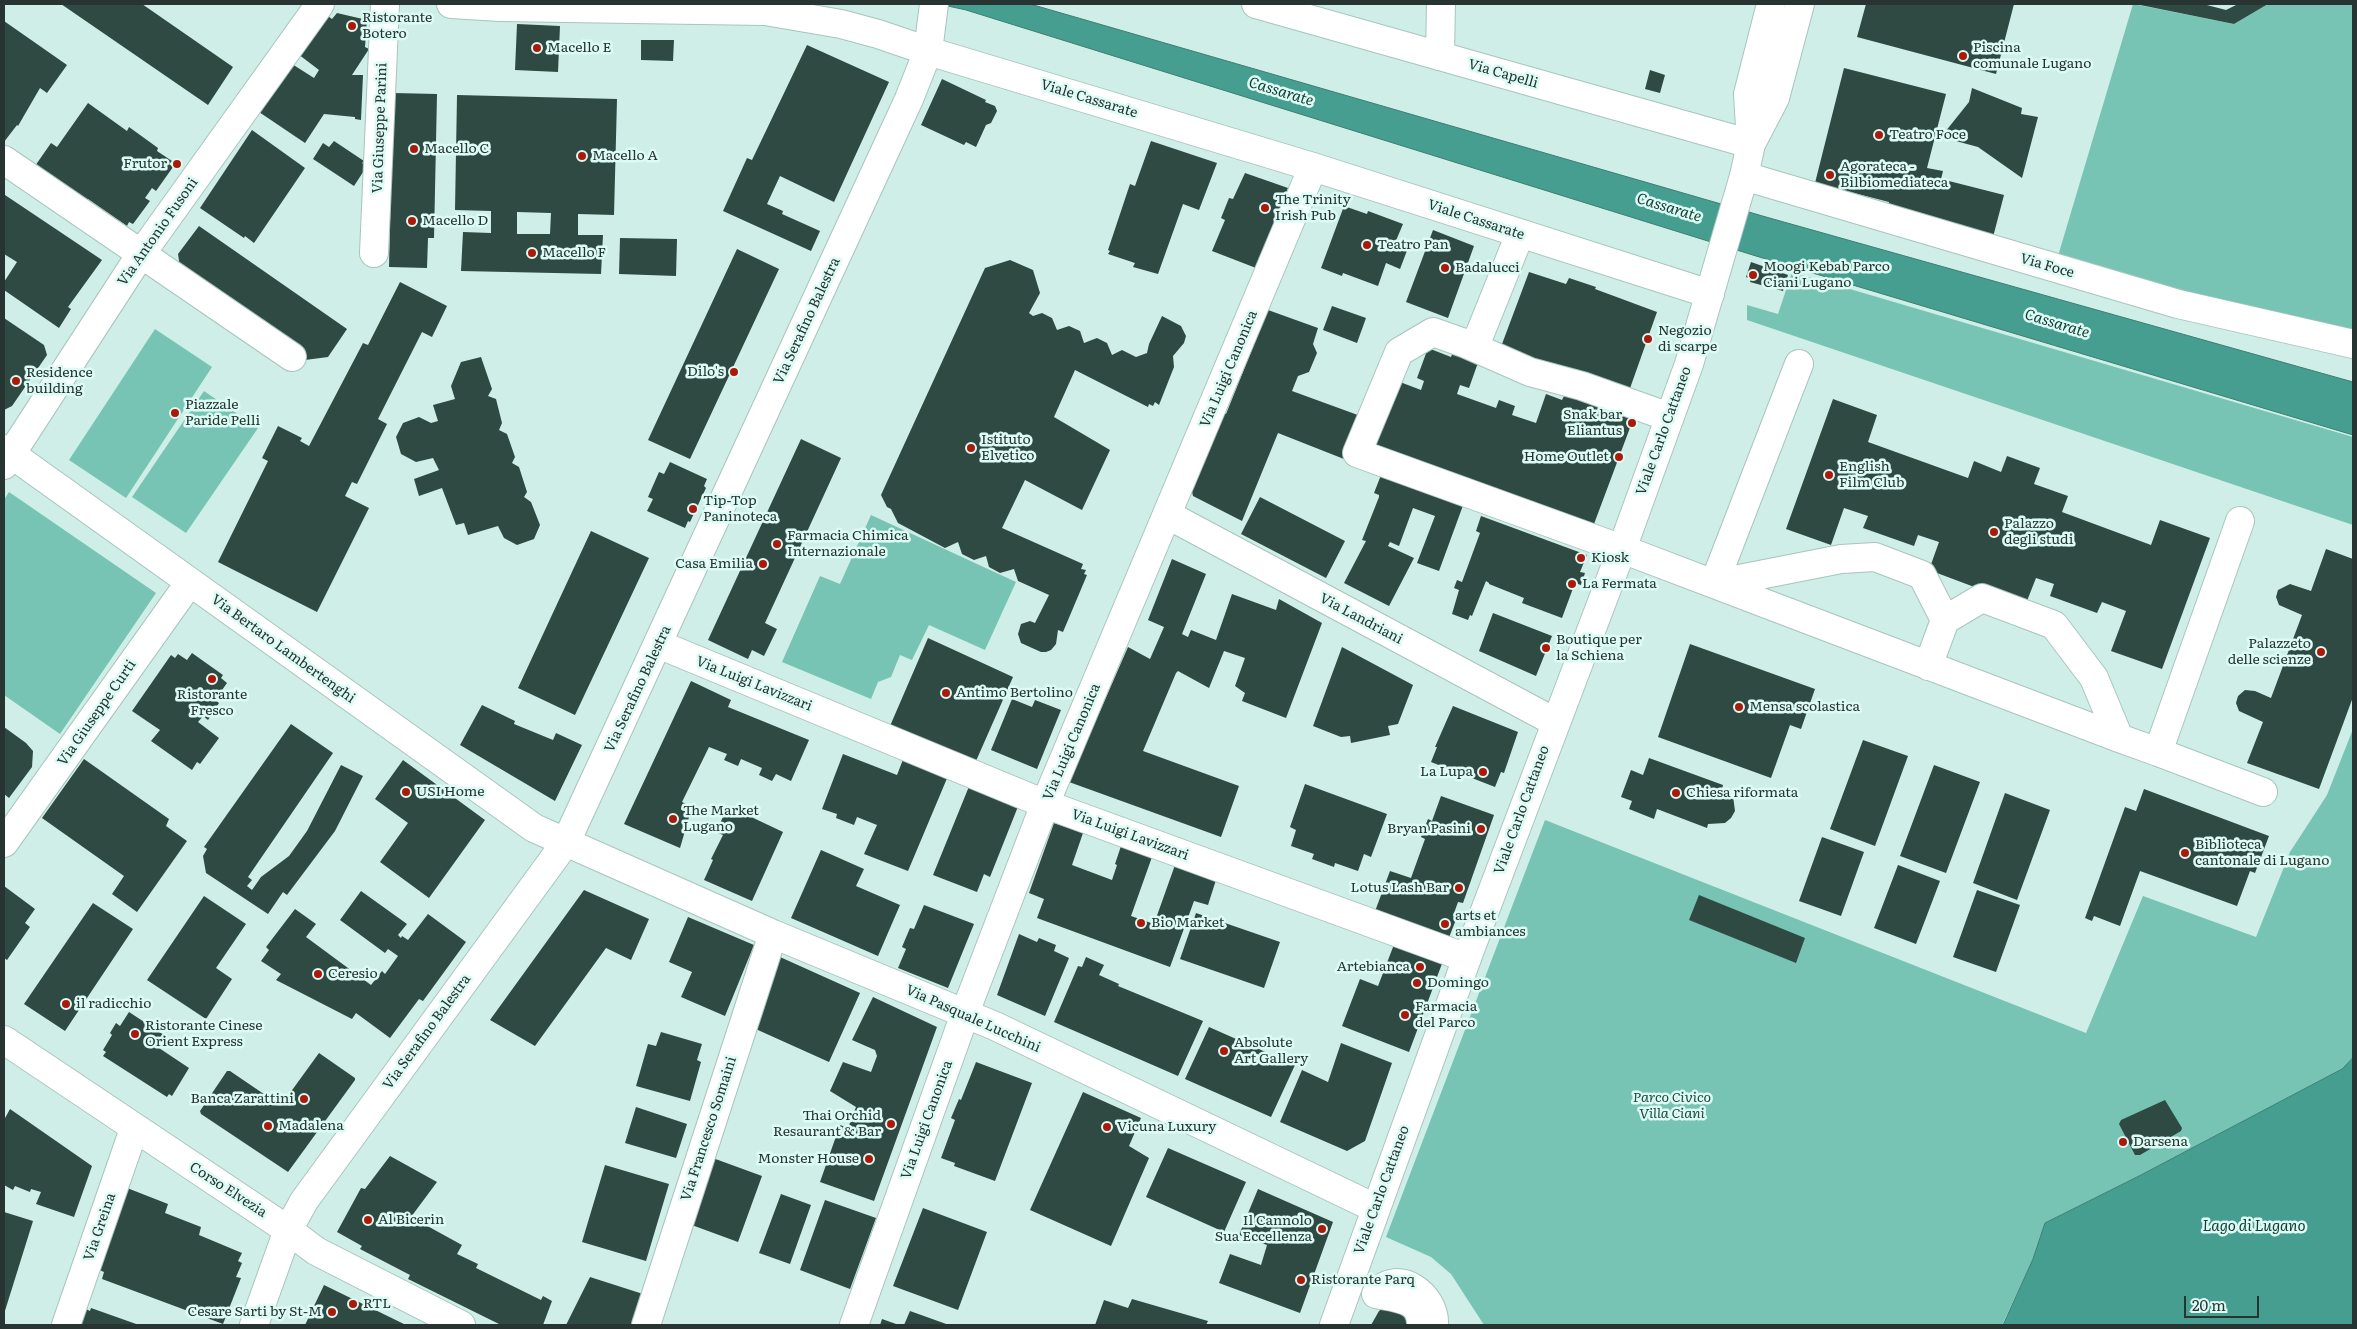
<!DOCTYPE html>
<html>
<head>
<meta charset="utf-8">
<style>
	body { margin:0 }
	#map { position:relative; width:2357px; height:1329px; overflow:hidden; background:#cfeee7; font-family:Literata,serif }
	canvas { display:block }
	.frame { position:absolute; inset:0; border:5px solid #283431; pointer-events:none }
	.scale { position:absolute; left:2184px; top:1296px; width:75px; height:22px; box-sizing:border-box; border:2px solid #283431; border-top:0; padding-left:6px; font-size:15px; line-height:18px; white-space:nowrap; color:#283431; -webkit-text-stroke:4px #dcfbf4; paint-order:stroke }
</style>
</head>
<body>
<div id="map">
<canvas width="2357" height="1329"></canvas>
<div class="frame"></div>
<div class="scale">20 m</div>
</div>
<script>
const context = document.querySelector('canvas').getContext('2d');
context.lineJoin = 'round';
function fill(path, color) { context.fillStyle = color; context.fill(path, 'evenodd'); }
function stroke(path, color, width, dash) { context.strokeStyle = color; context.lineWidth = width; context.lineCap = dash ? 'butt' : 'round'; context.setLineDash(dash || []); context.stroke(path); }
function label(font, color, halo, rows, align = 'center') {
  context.font = font + ' Literata,serif'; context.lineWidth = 5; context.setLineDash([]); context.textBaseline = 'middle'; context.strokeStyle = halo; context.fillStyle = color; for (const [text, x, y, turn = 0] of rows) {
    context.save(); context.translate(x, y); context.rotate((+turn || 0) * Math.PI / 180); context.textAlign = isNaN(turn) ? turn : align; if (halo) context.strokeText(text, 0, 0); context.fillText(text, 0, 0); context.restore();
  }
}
const green = new Path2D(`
	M2133,4L2234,24L2268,4H2353V340L2058,256Z
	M1792,272L2353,437V525L1747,320V305L1778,314Z
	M155,329L212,367L126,498L69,460Z
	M204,391L258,428L186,533L132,497Z
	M9,492L156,593L60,734L4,695V500Z
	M871,515L1016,582L985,650L929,625L912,660L900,655L891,677L878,682L871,699L782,662L820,576L840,584Z
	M2353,729V1058L2342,1069L2141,1175L2045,1223L2033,1259L2002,1325H1484L1451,1274L1431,1257L1386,1237L1545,820L2086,1033L2143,896L2256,937L2290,852L2327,795Z`);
const water = new Path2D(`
	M939,4H1030L1766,217L2353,382V435L1756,256L966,10Z
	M2353,1058V1325H2003L2033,1259L2045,1223L2141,1175L2342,1069Z`);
const building = new Path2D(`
	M61,4H142L233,67L208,105Z
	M1866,4H2014L1996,74L1857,37Z
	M2135,4H2203L2226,10L2238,4H2268L2234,24Z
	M337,13L367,20L365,47L369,49L352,75H363L361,120L355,119V117L324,114L305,143L259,112L292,64L314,78L319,70L298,54L325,14L332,19Z
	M4,21L67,65L47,93L40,88L18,126L17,125L4,142Z
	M517,24L560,26L558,72L515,70Z
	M641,40H674L673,61L641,60Z
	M807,45L889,82L834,202L780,176L767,204L783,211L782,214L820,231L811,251L723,211L747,158L752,160Z
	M1844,68L1946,94L1927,168L1943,171L1941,179L2004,195L1992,241L1887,213L1889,202L1815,183Z
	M1650,70L1665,75L1660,93L1645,89Z
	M942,79L986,100L985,102L995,106L997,111L991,123L986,125L976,147L966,142L964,145L921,125Z
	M1972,88L2022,108L2021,114L2038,117L2022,178L1978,147L1941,137L1969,102Z
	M393,93L437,94L434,238H428L427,268L389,267Z
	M457,95L617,99L614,215L578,214V235H603L601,274L461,271L463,232L491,233V211L455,210ZM517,212L551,213L550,234H517Z
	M88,103L127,131L129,127L158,148L157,151L172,161L169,164L173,167L156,191L152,188L145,198L150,201L133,224L129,222L127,226L88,199L85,203L35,166L51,143L57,147Z
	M252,130L305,168L254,243L245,236L244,238L200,208Z
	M334,141L364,161L362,163L367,166L354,186L313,159L323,143L329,147Z
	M1151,141L1217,163L1199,210L1183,204L1158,274L1133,267L1135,263L1108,254L1110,251L1108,250L1130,184L1135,186Z
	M1245,173L1288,188L1256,268L1212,251L1225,220L1221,218L1229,198L1233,199Z
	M5,195L102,260L68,307L71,309L59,328L4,290V282L17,262L4,254Z
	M1344,206L1367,214L1368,211L1403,224L1395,243L1408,248L1400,269L1386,263L1378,286L1343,273L1342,276L1321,268Z
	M199,226L347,329L328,357L305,360L181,274L178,254Z
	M1433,230L1474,246L1448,318L1406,302Z
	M620,238L677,239L676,276L619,274Z
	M737,249L779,269L690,459L648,440Z
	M1010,260L1033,270L1040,293L1029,313L1033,316L1042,313L1052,318L1057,330L1069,326L1080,331L1084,343L1097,338L1107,343L1112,355L1122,350L1136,357L1147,353L1149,344L1162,316L1181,326L1186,336L1184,343L1173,356L1174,367L1159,405L1155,402L1153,406L1149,404L1148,407L1075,370L1054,417L1110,450L1082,510L1025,480L1002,528L1083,564L1081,569L1086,570L1084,574L1087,575L1063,632L1058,630L1056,644L1051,650L1046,652H1041L1021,643L1018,634L1021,624L1030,621L1035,623L1049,595L1018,581L1014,569L1000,573L989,567L986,556L974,560L962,554L958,542L945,548L898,523L891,509L887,507L881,495L985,268Z
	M1751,262L1788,275L1783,291L1750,282L1751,279L1746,277Z
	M1529,272L1566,284L1569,278L1596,287L1595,289L1657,312L1628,394L1499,352Z
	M400,282L447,306L432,337L422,332L378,419L387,424L357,484L352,482L345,496L369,508L317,612L218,562L268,461L262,458L278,426L302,438L300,441L309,446L363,343L368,345Z
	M1332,306L1366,318L1357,343L1323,330Z
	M1268,310L1318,328L1313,344L1317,353L1309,372L1298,376L1292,391L1366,418L1349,461L1278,433L1242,521L1193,496L1191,487L1222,413L1226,414Z
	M4,318L44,345L47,355L12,406L4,410Z
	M1455,347L1480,357L1469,388L1460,385L1457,394L1496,408L1499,400L1515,406L1512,415L1536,423L1546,394L1562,400L1566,392L1634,417L1591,532L1368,449L1400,382L1421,390L1424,381L1417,378L1428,348L1451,357Z
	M481,357L492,389L488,396L496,399L502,423L499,430L507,434L515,457L512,463L519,467L527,492L524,497L531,502L540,525L534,539L517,545L504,538L498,526L468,535L464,523L456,525L442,488L419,496L414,479L439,470L433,458L416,462L401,454L396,437L403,423L419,417L431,423L438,421L433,405L455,399L451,386L461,362Z
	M1833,399L1877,415L1868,442L1968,478L1974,461L2001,472L2007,456L2040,468L2034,484L2068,496L2062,512L2151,545L2160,520L2210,538L2162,669L2111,651L2126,611L2102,602L2097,613L2050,596L2054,584L2036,578L2025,606L1929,570L1939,542L1918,535L1914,546L1863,528L1868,516L1844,508L1831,545L1786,529Z
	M801,439L841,458L765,623L777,629L764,656L752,650L748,659L708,640Z
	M670,462L707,479L704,486L706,488L690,522L688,521L685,528L647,511L653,499L648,497L659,472L664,474Z
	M1383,470L1465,500L1439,571L1417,563L1435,516L1413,508L1399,546L1390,542L1388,546L1414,558L1389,606L1344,583L1366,541L1362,540L1379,497V495L1374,493Z
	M1260,497L1345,541L1326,578L1241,534Z
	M1481,516L1587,555L1580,572L1585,573L1581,585L1575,583L1562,618L1522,603L1524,598L1489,584V583L1486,581L1472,616L1470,615L1468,620L1452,614L1459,590L1454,588L1457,580L1462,582L1480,533L1476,531Z
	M591,531L649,558L575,715L518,688Z
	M2326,549L2353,559V697L2319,789L2247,763L2263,722L2239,711L2236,703L2238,696L2245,690L2255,691L2271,698L2302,615L2279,605L2276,597L2278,590L2290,584L2311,591Z
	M1172,559L1206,574L1182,634L1188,637L1191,630L1216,640L1232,594L1276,610L1279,599L1322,623L1286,718L1242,701L1245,693L1235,686L1245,658L1224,651L1209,688L1178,671L1176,673L1143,751L1239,786L1221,837L1069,782L1128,647L1150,659L1164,627L1148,620Z
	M1493,613L1552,636L1536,676L1479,651Z
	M928,638L1013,677L976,761L890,726Z
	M1690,644L1815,689L1801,729L1790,725L1771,778L1658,737Z
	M1342,647L1413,685L1398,724L1388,726L1390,735L1351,743L1350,736L1341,737L1313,726Z
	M192,653L223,675L221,678L227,683L215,700L219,703L208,720L203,716L198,722L219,738L200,764L197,762L192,770L151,741L160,730L132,711L171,655L175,658L178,654L187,660Z
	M691,681L731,700L728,707L809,740L791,781L776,774L772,781L759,775L762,768L741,759L738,766L724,760L727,754L709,747L682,802L692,807L680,848L624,824Z
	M1012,699L1032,707L1035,700L1061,710L1037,769L991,750Z
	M482,705L515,721L514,724L553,740L556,733L582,745L555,801L460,745Z
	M1453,706L1518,732L1504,773L1501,772L1495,787L1431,762L1437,747H1435Z
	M291,724L333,753L248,877L252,880L247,886L252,890L261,877L289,856L307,831L341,765L363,776L335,831L287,895L283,892L268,914L206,873L203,856L207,849L204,847Z
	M4,727L26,743L33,751L32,767L9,798L4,794Z
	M1863,740L1908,756L1875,846L1830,829Z
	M843,754L897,775L904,757L948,776L908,871L864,854L877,825L857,817L854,825L836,818L837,814L822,809Z
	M1649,758L1723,785L1722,789L1733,796L1735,811L1731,818L1725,823L1708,824L1707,828L1657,809L1654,819L1629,809L1632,801L1621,797L1631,770L1643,775Z
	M84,759L169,819L166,826L187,841L137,912L112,894L124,876L42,818Z
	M403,760L485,820L429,898L380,862L408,823L375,799Z
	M1934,765L1980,782L1946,873L1900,856Z
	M970,784L1019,804L990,877L984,874L977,892L933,875Z
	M1305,784L1387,814L1371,857L1364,854L1358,871L1335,863L1334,867L1312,859L1314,854L1291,846L1296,830L1290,827Z
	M2144,789L2269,836L2255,873L2250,871L2237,906L2140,871L2120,926L2094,916L2092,921L2085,918L2125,807L2136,811Z
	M2005,793L2050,810L2017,900L1973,883Z
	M1441,796L1494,815L1463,903L1458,902L1453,916L1457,917L1448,940L1374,914L1390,871L1411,878L1425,839L1421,837L1428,819L1432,821Z
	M728,806L783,832L752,901L704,880L713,860L711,859L723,835L716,832Z
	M1054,823L1083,833L1072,865L1112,880L1117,865L1115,864L1121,846L1152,857L1131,916L1154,924L1175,865L1216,880L1208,905L1194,901L1170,967L1037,918L1044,899L1029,893Z
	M1822,837L1864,852L1841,916L1799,901Z
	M821,850L864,869L856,886L900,905L878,956L791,918Z
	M1898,865L1940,881L1916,944L1874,928Z
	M4,886L35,909L25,923L30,927L7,960L4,958Z
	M584,890L649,919L631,960L606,948L535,1046L490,1020Z
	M1977,890L2020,905L1996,972L1953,957Z
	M361,891L407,924L398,935L401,938L402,936L408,940L428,914L466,942L423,1001L419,999L390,1038L356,1013L352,1019L276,980L281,974L261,961L269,950L266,947L295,909L316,924L306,937L371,985L382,971L385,974L398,956L388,949L385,953L340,920Z
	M1699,895L1805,938L1796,963L1689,920Z
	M204,896L246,924L216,968L232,979L206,1019L147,980Z
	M93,903L133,929L65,1031L24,1004Z
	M924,905L974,924L948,988L898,968L906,949L902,947L910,928L914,929Z
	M1196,913L1280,942L1264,988L1180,959Z
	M688,917L754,945L725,1016L681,997L692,972L669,962Z
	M1019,934L1037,942L1039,938L1056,945L1054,951L1069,958L1045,1016L997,995Z
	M1395,942L1443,961L1409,1052L1342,1026L1360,979L1378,986Z
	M780,957L860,993L829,1062L749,1026Z
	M1086,957L1104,965L1099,975L1119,984L1118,986L1203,1021L1178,1076L1054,1022L1078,966L1082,967Z
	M873,997L937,1027L874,1201L820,1182L840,1125L848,1128L856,1107L830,1091L843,1062L871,1072L877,1056L875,1050L852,1040Z
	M129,1012L167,1037L159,1048L189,1068L172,1096L169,1094L167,1097L103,1056L106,1052L103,1050L112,1035L110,1033L116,1023L120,1026Z
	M1209,1027L1295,1065L1271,1117L1185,1079Z
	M661,1032L702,1044L697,1060L701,1062L690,1101L636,1086L648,1044L656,1046Z
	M1341,1043L1392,1063L1365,1141L1347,1151L1280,1122L1302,1070L1328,1082Z
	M319,1053L355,1078V1080L288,1172L201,1114L200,1111L227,1071H230L280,1105L282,1104Z
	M976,1062L1032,1083L995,1181L954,1166L955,1163L941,1158L955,1120L951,1118L959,1099L961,1100Z
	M1083,1092L1141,1118L1129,1146L1149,1158L1111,1246L1030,1210Z
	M2165,1100L2182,1128L2181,1131L2140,1155H2135L2119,1124L2121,1120Z
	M636,1107L687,1124L676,1158L625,1143Z
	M10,1109L92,1166L74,1217L36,1204L41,1192L31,1189L30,1192L15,1186L13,1190L4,1185V1120Z
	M1168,1148L1246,1182L1224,1232L1146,1197Z
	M390,1156L437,1182L411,1217L462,1245L457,1254L478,1264L476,1268L541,1300L543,1296L552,1301L543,1325H501L408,1279L410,1275L360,1249L362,1246L337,1232L361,1188L365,1189Z
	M710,1157L762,1176L738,1242L689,1224Z
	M605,1165L669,1184L646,1261L582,1242Z
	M122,1186L168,1204L165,1213L201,1227L199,1235L242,1253L238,1261L242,1263L236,1277L241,1278L223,1324L102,1279L104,1272L97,1269Z
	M1258,1189L1333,1222L1300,1313L1219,1283L1230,1254L1261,1265L1267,1245L1239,1235Z
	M781,1194L811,1205L790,1264L759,1253Z
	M825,1200L876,1218L850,1289L800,1270Z
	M923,1208L987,1232L958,1310L893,1286Z
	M4,1212L33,1221L4,1314Z
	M590,1277L643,1294L633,1325H566Z
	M324,1285L406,1325H305Z
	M1132,1299L1208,1321L1206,1325H1095L1104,1300L1128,1308Z
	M1394,1304L1417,1325H1371L1379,1311L1386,1306Z
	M91,1308L139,1325H70L86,1309L90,1311Z
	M910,1311L949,1325H904Z
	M882,1319L899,1325H880Z`);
const minor = new Path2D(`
	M451,4L500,7L765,11L841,24L878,34L928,51L1313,167L1710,294
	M1440,56L1441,4
	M4,160L292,357
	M1744,176L2178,304L2353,344
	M374,253L385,4
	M1464,343L1477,341L1520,234
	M1799,364L1714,584L2119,738L2158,752L2240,521
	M1669,417L1582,386L1530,372L1464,343L1433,332L1399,352L1357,453L1622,549L1714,584L1841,559L1875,557L1922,575L1945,620
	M4,449L534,828L773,934L995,1026L1375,1208
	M4,465L141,254L320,4
	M1168,515L1555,722
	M658,644L1045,804L1467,958
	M1928,666L1945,620L1982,598L2054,625L2094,678L2119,738
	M2158,752L2263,792
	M4,843L190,582
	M4,1040L288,1230
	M66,1325L134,1129
	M646,1325L773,934
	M854,1325L971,997L1045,804L1313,167
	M1421,1325C1422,1298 1395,1298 1376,1294C1397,1267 1436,1295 1434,1325`);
const major = new Path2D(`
	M1256,4L1751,144
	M1751,144L1775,98L1800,4
	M288,1230L316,1251L461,1325
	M254,1325L288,1230L304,1201L566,842L909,99L928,51L934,4
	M1334,1325L1467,958L1622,549L1689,364L1744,176L1751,144L1748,94L1771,4`);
const markers = [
	[352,26,5,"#aa190a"],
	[537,48,5,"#aa190a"],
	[1963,56,5,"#aa190a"],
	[1879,135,5,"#aa190a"],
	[414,149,5,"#aa190a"],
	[582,156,5,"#aa190a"],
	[177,164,5,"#aa190a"],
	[1830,175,5,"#aa190a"],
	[1265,208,5,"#aa190a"],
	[412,221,5,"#aa190a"],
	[1367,245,5,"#aa190a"],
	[532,253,5,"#aa190a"],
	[1445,268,5,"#aa190a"],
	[1753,275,5,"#aa190a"],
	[1648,339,5,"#aa190a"],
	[734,372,5,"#aa190a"],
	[16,381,5,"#aa190a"],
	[175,413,5,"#aa190a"],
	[1632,423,5,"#aa190a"],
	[971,448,5,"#aa190a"],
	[1619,457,5,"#aa190a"],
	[1829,475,5,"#aa190a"],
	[693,509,5,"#aa190a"],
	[1994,532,5,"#aa190a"],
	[777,544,5,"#aa190a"],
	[1581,558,5,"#aa190a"],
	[763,564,5,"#aa190a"],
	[1572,584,5,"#aa190a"],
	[1546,648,5,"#aa190a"],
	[2321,652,5,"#aa190a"],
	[212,679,5,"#aa190a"],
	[946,693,5,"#aa190a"],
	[1739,707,5,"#aa190a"],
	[1483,772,5,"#aa190a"],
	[406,792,5,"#aa190a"],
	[1676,793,5,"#aa190a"],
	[673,819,5,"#aa190a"],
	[1481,829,5,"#aa190a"],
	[2185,853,5,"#aa190a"],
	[1459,888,5,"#aa190a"],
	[1141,923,5,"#aa190a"],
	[1445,924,5,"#aa190a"],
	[1420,967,5,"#aa190a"],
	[318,974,5,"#aa190a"],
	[1417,983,5,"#aa190a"],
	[66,1004,5,"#aa190a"],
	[1405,1015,5,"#aa190a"],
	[135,1034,5,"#aa190a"],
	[1224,1051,5,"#aa190a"],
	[304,1099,5,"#aa190a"],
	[891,1124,5,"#aa190a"],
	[268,1126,5,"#aa190a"],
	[1107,1127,5,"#aa190a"],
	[2123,1142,5,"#aa190a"],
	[869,1159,5,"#aa190a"],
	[368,1220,5,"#aa190a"],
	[1322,1229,5,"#aa190a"],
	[1301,1280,5,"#aa190a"],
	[353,1304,5,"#aa190a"],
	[332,1312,5,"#aa190a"]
];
const poiNames = [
	["Ristorante",362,18],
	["Botero",362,34],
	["Macello E",547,48],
	["Piscina",1973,48],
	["comunale Lugano",1973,64],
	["Teatro Foce",1889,135],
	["Macello C",424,149],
	["Macello A",592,156],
	["Frutor",167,164,"right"],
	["Agorateca -",1840,167],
	["Bilbiomediateca",1840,183],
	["The Trinity",1275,200],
	["Irish Pub",1275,216],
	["Macello D",422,221],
	["Teatro Pan",1377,245],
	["Macello F",542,253],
	["Moogi Kebab Parco",1763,267],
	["Ciani Lugano",1763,283],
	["Badalucci",1455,268],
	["Negozio",1658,331],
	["di scarpe",1658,347],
	["Dilo's",724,372,"right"],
	["Residence",26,373],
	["building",26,389],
	["Piazzale",185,405],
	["Paride Pelli",185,421],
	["Snak bar",1622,415,"right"],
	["Eliantus",1622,431,"right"],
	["Istituto",981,440],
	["Elvetico",981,456],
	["Home Outlet",1609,457,"right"],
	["English",1839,467],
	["Film Club",1839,483],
	["Tip-Top",703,501],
	["Paninoteca",703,517],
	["Palazzo",2004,524],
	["degli studi",2004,540],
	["Farmacia Chimica",787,536],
	["Internazionale",787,552],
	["Kiosk",1591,558],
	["Casa Emilia",753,564,"right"],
	["La Fermata",1582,584],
	["Boutique per",1556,640],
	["la Schiena",1556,656],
	["Palazzeto",2311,644,"right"],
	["delle scienze",2311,660,"right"],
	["Antimo Bertolino",956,693],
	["Ristorante",212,695,"center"],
	["Fresco",212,711,"center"],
	["Mensa scolastica",1749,707],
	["La Lupa",1473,772,"right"],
	["USI Home",416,792],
	["Chiesa riformata",1686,793],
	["The Market",683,811],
	["Lugano",683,827],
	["Bryan Pasini",1471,829,"right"],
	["Biblioteca",2195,845],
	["cantonale di Lugano",2195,861],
	["Lotus Lash Bar",1449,888,"right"],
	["arts et",1455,916],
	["ambiances",1455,932],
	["Bio Market",1151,923],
	["Artebianca",1410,967,"right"],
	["Ceresio",328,974],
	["Domingo",1427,983],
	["il radicchio",76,1004],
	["Farmacia",1415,1007],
	["del Parco",1415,1023],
	["Ristorante Cinese",145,1026],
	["Orient Express",145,1042],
	["Absolute",1234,1043],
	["Art Gallery",1234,1059],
	["Banca Zarattini",294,1099,"right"],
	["Thai Orchid",881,1116,"right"],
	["Resaurant & Bar",881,1132,"right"],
	["Madalena",278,1126],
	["Vicuna Luxury",1117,1127],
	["Darsena",2133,1142],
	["Monster House",859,1159,"right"],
	["Al Bicerin",378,1220],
	["Il Cannolo",1312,1221,"right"],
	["Sua Eccellenza",1312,1237,"right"],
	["Ristorante Parq",1311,1280],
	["RTL",363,1304],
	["Cesare Sarti by St-M",322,1312,"right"]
];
const streetNames = [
	["Via Capelli",1503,74,16],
	["Viale Cassarate",1089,99,17],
	["Via Giuseppe Parini",380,128,-88],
	["Viale Cassarate",1476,220,18],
	["Via Antonio Fusoni",158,232,-55],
	["Via Foce",2047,266,16],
	["Via Serafino Balestra",807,321,-65],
	["Via Luigi Canonica",1229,369,-67],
	["Viale Carlo Cattaneo",1664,431,-70],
	["Via Landriani",1361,619,28],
	["Via Bertaro Lambertenghi",283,649,36],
	["Via Luigi Lavizzari",754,684,22],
	["Via Serafino Balestra",638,689,-65],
	["Via Giuseppe Curti",97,713,-55],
	["Via Luigi Canonica",1072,742,-67],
	["Viale Carlo Cattaneo",1522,810,-70],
	["Via Luigi Lavizzari",1130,835,20],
	["Via Pasquale Lucchini",973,1019,24],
	["Via Serafino Balestra",427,1032,-54],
	["Via Luigi Canonica",927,1120,-70],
	["Via Francesco Somaini",709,1129,-72],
	["Corso Elvezia",228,1190,33],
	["Viale Carlo Cattaneo",1382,1190,-70],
	["Via Greina",100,1227,-71]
];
const parkNames = [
	["Parco Civico",1672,1098],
	["Villa Ciani",1672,1114]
];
const waterNames = [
	["Cassarate",1281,92,17],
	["Cassarate",1669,208,17],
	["Cassarate",2057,324,17],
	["Lago di Lugano",2254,1227]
];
fill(green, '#77c4b5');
fill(water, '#459e8f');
stroke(water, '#3c7e73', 1);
fill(building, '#2f4943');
stroke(minor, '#a7c5be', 30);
stroke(major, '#a7c5be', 30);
stroke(minor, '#fff', 28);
stroke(major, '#fff', 28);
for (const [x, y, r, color] of markers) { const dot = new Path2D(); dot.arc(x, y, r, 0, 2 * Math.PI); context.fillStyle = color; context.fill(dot); stroke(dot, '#dcfbf4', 2); }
label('14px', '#283431', '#dcfbf4', poiNames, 'left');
label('14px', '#283431', '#dcfbf4', streetNames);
label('italic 14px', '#234b44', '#dcfbf4', parkNames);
label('italic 15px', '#113b34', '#dcfbf4', waterNames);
</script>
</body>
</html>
